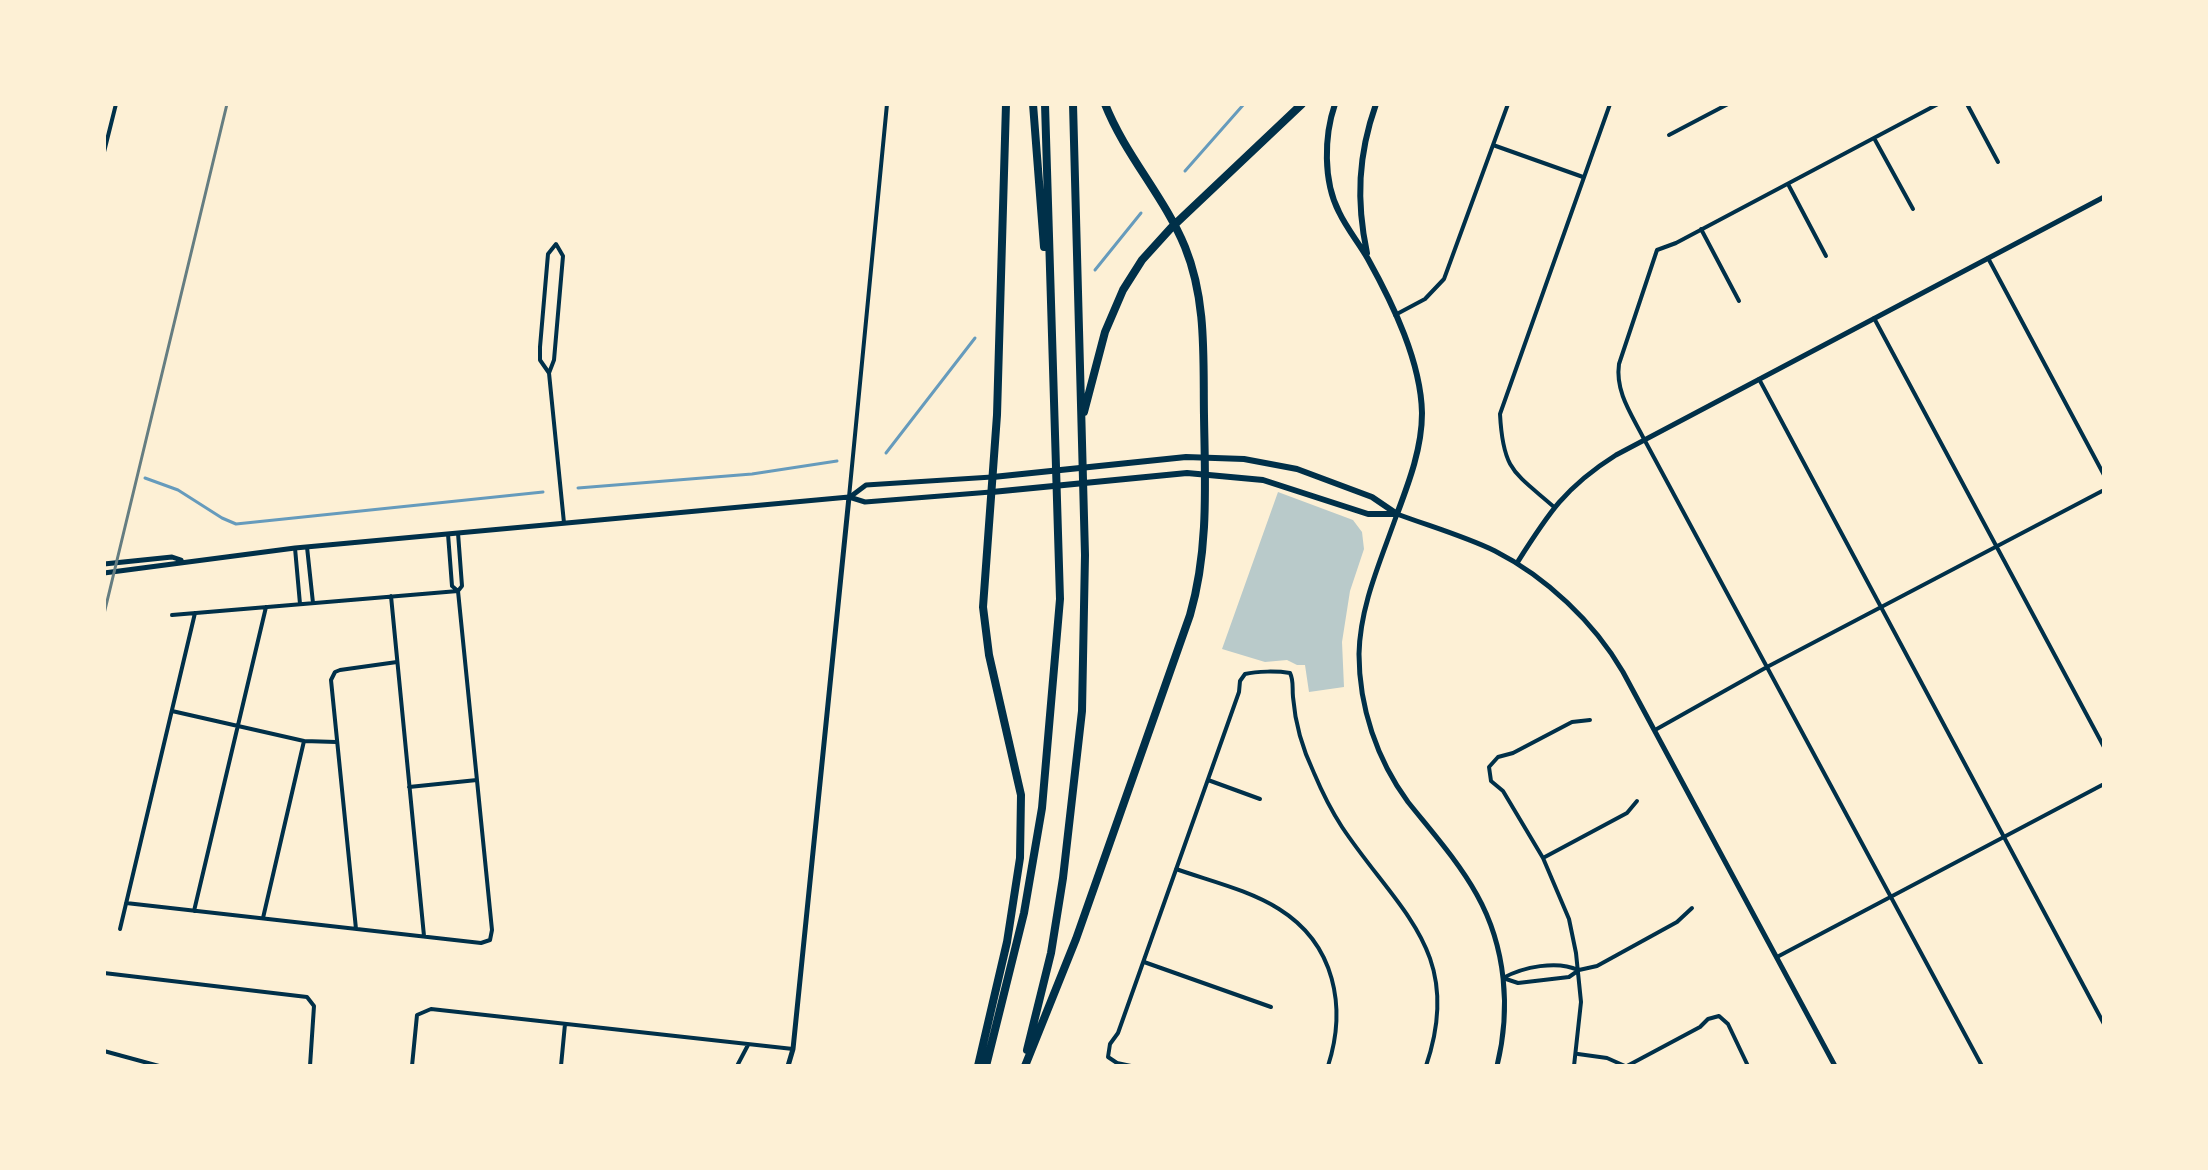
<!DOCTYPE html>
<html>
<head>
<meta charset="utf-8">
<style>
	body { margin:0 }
	#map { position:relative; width:2208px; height:1170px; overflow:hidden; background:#fdf0d5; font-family:"DM Sans",sans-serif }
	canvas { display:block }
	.frame { position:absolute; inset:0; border:106px solid #fdf0d5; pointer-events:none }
</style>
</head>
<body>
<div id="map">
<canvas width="2208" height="1170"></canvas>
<div class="frame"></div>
</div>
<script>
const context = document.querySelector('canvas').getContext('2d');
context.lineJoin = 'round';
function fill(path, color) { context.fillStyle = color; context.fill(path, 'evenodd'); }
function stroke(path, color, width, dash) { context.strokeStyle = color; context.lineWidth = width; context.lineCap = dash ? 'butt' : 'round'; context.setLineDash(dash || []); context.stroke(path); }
const green = new Path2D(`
	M1278,492L1353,520L1362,532L1364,549L1350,591L1342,642L1344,687L1309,692L1305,665H1297L1287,660L1265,662L1222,649Z`);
const stream = new Path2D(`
	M1185,171L1244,104
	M1095,270L1141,213
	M886,453L975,338
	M145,478L178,490L222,518L236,524L543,492
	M578,488L752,474L837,461`);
const minor = new Path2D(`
	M1938,104L1676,243L1657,250L1619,364C1615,392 1632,415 1644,439L1982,1066
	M1967,104L1998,162
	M1669,135L1728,104
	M1874,138L1913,209
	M1493,145L1583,177
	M104,152L116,104
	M1788,184L1826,256
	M1701,229L1739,301
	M1988,258L2104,475
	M1395,315L1425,299L1444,279L1508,104
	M1874,318L2104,747
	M549,373L540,360V347L548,254L556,244L563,256L554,360L549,373L564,523
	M1759,379L2104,1024
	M849,497L887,104
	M1554,507C1514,472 1503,471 1500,414L1610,104
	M448,534L452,586L458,591
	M307,547L313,603
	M295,548L300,604
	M391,596L424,936
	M172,615L458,591
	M172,711L304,741L336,742
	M1655,730L1767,667L2104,490
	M1208,780L1260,799
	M409,787L477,780
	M1543,858L1627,813L1637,801
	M1176,869C1210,881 1249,890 1279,909C1335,944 1347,1007 1328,1066
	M126,903L481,943L490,940L492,930L458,591L462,586L458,533
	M194,911L266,607
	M263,918L304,741
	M120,929L195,613
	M356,929L331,680L335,672L340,670L397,662
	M1777,957L2104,784
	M1144,962L1271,1007
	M104,973L307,997L314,1006L310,1066
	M1503,978L1518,983L1569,977L1579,970L1597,966L1677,922L1692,908
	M1503,978C1523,967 1557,960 1578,970
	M104,1051L159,1066
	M1578,1054L1607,1058L1625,1066
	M412,1066L417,1015L431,1009L793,1049
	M561,1066L565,1024
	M737,1066L748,1045
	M1131,1066L1117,1063L1108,1057L1110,1044L1118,1033L1239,692L1240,681L1245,674C1257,671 1278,671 1290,673C1294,681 1292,688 1293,697C1295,722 1303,750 1314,773C1322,792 1331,810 1342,827C1398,911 1465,952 1426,1066
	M1574,1066L1581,1002L1576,953L1569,919L1543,858L1503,791L1491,781L1489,767L1498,757L1513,753L1572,722L1590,720
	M1627,1066L1700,1027L1708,1019L1719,1016L1728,1024L1748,1066`);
const tertiary = new Path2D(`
	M850,497L866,485L992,477
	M1517,563C1548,514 1565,487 1616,455L2104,197
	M104,564L172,557L181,560
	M104,573L295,548L849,497L865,502L991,492
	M788,1066L793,1049L849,497
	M1497,1066C1511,1009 1506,947 1477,895C1458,861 1432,832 1408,802C1377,760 1359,707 1359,654C1360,605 1381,560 1397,514C1429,526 1464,536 1495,551C1546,577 1594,622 1623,672L1835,1066`);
const secondary = new Path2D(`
	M1335,104C1324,136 1323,181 1339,212C1347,229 1359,243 1368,259C1393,304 1421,362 1422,413C1422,448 1409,482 1397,514
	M1367,253C1356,201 1358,155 1376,104
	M993,477L1186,457L1244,459L1297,469L1372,497L1397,514
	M992,492L1187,473L1263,480L1368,514H1397`);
const motorway = new Path2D(`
	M1033,104L1044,247
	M1084,412L1105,332L1123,290L1142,260L1171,228L1302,104
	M1027,1050L1051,953L1063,878L1082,711L1085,555L1073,104
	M978,1066L1007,942L1020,858L1021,795L989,655L983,607L997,415L1006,104
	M986,1066L1024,913L1042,808L1060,599L1045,104
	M1025,1066L1076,939L1190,615C1209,550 1205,482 1204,416C1203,359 1207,301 1185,247C1164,196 1125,155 1105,104`);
const rail = new Path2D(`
	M104,614L227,104`);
fill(green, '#b9caca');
stroke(stream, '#669bbc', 3);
stroke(minor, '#003049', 4);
stroke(tertiary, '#003049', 5);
stroke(secondary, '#003049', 6);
stroke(motorway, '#003049', 8);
stroke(rail, '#657d81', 3);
</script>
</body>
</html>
